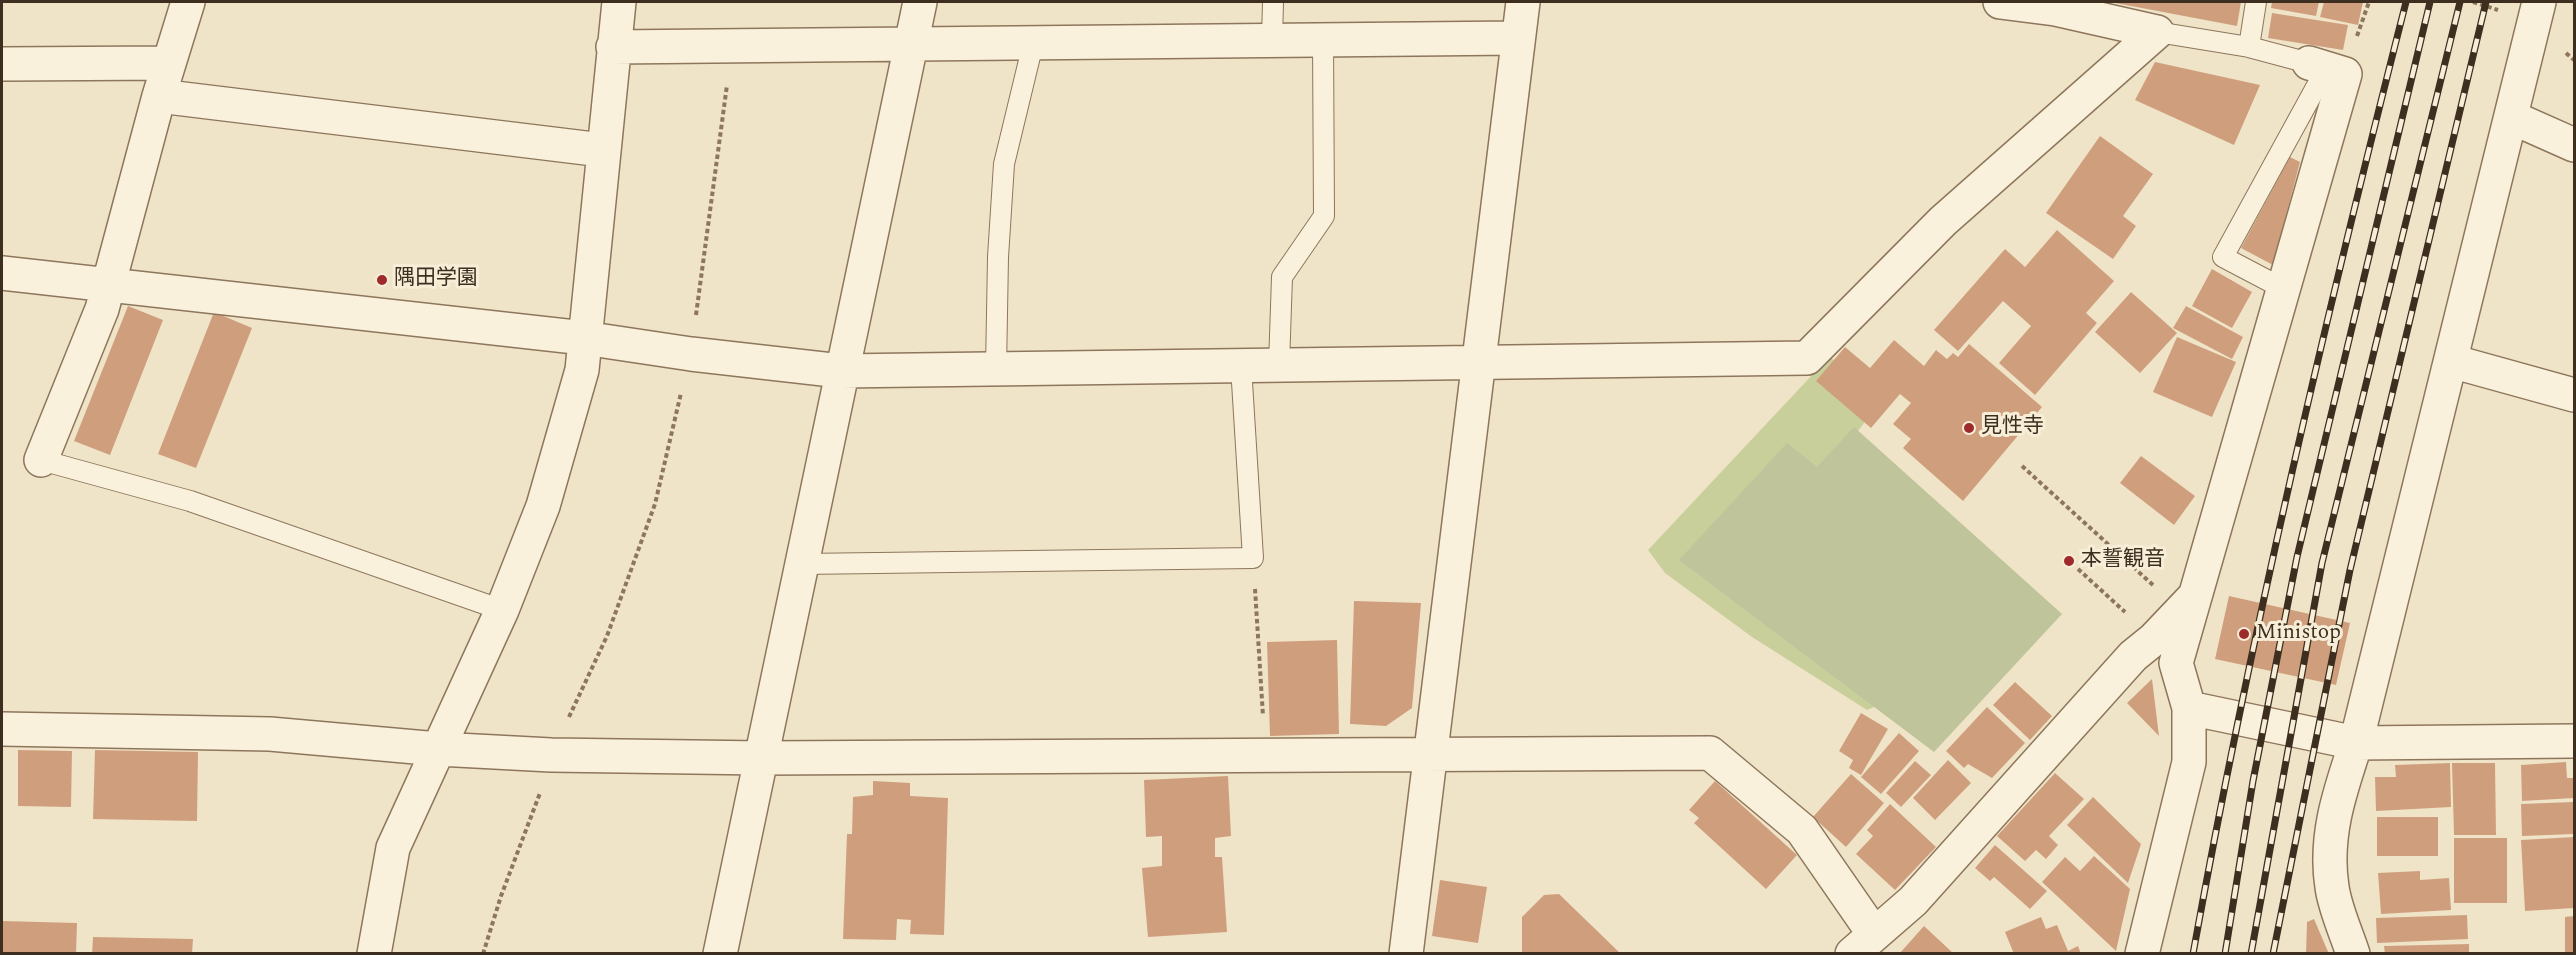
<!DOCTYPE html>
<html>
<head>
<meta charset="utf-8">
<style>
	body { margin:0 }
	#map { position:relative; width:2576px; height:955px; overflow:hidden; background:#f0e4c8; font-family:Spectral,serif }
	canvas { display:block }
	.frame { position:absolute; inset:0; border:3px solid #3d2e20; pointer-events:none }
</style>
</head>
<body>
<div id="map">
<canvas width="2576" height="955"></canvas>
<div class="frame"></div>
</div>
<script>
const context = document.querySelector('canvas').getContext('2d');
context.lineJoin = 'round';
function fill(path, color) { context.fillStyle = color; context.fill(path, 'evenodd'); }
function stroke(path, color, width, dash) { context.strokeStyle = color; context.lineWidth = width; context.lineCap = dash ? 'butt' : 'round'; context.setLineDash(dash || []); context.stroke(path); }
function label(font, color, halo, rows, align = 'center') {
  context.font = font + ' Spectral,"Noto Sans JP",serif'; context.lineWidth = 6; context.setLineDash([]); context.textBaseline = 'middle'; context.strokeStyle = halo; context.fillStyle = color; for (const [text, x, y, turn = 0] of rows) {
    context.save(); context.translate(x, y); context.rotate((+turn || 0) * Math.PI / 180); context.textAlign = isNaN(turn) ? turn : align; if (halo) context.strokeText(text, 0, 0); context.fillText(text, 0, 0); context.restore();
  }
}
const green = new Path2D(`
	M1829,357L1844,366L1868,418L1843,450L1879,705L1867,710L1752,637L1665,573L1648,550Z`);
const cemetery = new Path2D(`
	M1854,427L2062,614L1934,752L1679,560L1787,443L1817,467Z`);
const building = new Path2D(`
	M2110,2H2241L2237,26Z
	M2272,2H2319L2316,16L2271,8Z
	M2324,2H2363L2358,25L2320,17Z
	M2272,13L2348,25L2343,50L2268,38Z
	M2155,62L2260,85L2234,145L2135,100Z
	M2100,136L2153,174L2123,216L2136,226L2113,259L2046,213Z
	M2290,157L2300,162L2273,265L2241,248Z
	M2057,230L2114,281L2086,313L2097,323L2035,395L1999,363L2031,326L2003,301L1958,351L1934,330L2005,249L2025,267Z
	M2212,269L2252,292L2232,328L2192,306Z
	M2131,292L2177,333L2140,373L2095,332Z
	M128,306L163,320L110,455L74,441Z
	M2186,306L2243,337L2232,359L2173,328Z
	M214,312L252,328L196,468L158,454Z
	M2177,337L2236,362L2212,417L2153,392Z
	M1894,340L1924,366L1936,350L1947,359L1953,353L1958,357L1969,344L2042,407L1963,501L1903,448L1911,439L1893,424L1911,403L1900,394L1871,428L1816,381L1845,347L1870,368Z
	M2141,456L2195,496L2174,525L2120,483Z
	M2229,596L2350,623L2336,685L2215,659Z
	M1354,601L1421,603L1412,708L1386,726L1350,724Z
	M1337,640L1339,734L1270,736L1267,642Z
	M2152,679L2159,736L2127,703Z
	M2015,682L2052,716L2030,740L1993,705Z
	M1987,707L2025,743L1992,778L1968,764L1964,768L1946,751Z
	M1861,713L1888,729L1861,775L1849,768L1853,760L1839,751Z
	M1899,733L1919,751L1881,794L1861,777Z
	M18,750L72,751L71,807L18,806Z
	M95,750L198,752L197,821L93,819Z
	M1948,760L1971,783L1935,820L1913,798Z
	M1915,761L1931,775L1901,807L1886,793Z
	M2566,762L2567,778H2574V798L2522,801L2521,765Z
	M2450,763L2451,807L2376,811L2375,777H2396L2395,765Z
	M2452,763H2495L2496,835H2454Z
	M2055,773L2084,799L2049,836L2058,845L2046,859L2036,850L2025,861L1997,836Z
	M1851,774L1884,803L1846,847L1813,817Z
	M1228,776L1231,836L1215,838V857H1222L1227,932L1148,937L1142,868L1162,866V836L1146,837L1144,780Z
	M873,781L910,783V796L948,798L944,935L910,934L911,920L897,919L896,940L843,939L847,834H852L853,797L873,795Z
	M1715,781L1797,855L1766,889L1694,823L1699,818L1689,810Z
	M2093,797L2141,844L2128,883L2067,825Z
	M2573,802L2574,834L2522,836L2521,804Z
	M1890,804L1936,847L1895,890L1856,854L1873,836L1867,830Z
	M2377,817H2438V856H2377Z
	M2574,837V908L2525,911L2521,840Z
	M2454,838H2507V903H2454Z
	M1995,845L2047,891L2030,909L1994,877L1990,881L1975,868Z
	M2094,856L2130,889L2116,951L2042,882L2065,857L2080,871Z
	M2420,871V880L2449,878L2451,910L2381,914L2378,873Z
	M1440,880L1487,887L1478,943L1432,936Z
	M1559,894L1621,954H1522V917L1544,895Z
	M2467,915L2468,939L2377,943L2376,918Z
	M2574,916V954H2565V917Z
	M2041,917L2046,929L2057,925L2068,951L2078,946L2081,954H2014L2005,932Z
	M2314,919L2329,954H2306L2307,922Z
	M2,921L77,923L76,954H2Z
	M1924,926L1954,954H1899Z
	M93,937L193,939L192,954H92Z
	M2469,944V954H2385L2384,946Z`);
const path = new Path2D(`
	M2473,2L2498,10
	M2357,36L2369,2
	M2566,53L2574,60
	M696,315L727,85
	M2022,466L2153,585
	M2078,569L2125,612
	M1255,589L1263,716
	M569,717L607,636L655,504L681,393
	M483,954L501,896L540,793`);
const lane = new Path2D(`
	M2157,32L2249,47L2309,63
	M1272,40L1273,2
	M2249,47L2256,2
	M2282,288L2223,257L2326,69
	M1279,365L1282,277L1324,216L1323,39
	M996,369L998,257L1004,164L1033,44
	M41,460L190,501L502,610
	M802,564L1253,558L1241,366`);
const street = new Path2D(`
	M2000,2L2055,9L2157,32
	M2539,2L2356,743L2574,741
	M613,47L1517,38
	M2,64L168,63
	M159,96L602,150
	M2511,117L2574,145
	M2,273L584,338L691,354L841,371L1807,358L1943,221L2157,32
	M2451,361L2574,395
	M41,460L102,309L159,96L188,2
	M2189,708L2356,743C2340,791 2324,836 2332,887C2335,909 2346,932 2353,954
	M2,729L270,734L438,749L551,755L762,758L1710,753L1802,830L1874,934
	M374,954L393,848L502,610L543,506L582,370L619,2
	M720,954L920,2
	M1406,954L1523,2
	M1852,954L1913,901L2133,656L2154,639L2192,599
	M2142,954L2189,762V708L2176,663L2345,74L2309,63`);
const rail = new Path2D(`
	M2193,954C2251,633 2326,317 2406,2
	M2225,954L2253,781L2297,557L2430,2
	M2251,954L2322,563L2460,2
	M2273,954L2350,570L2486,2`);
const markers = [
	[382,280,6,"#9e2a2b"],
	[1969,428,6,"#9e2a2b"],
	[2069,561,6,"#9e2a2b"],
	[2244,634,6,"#9e2a2b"]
];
const poiNames = [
	["隅田学園",394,280],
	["見性寺",1981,428],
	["本誓観音",2081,561],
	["Ministop",2256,634]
];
fill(green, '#c9cf9b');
fill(cemetery, '#bfc49a');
fill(building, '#cf9f7d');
stroke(lane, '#8d765c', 22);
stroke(street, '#8d765c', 36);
stroke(path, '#8d765c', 4, [4.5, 3]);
stroke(lane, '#faf1dc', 20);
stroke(street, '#faf1dc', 33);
stroke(rail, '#3d2e20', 7);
stroke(rail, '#f7eed8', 4.5, [14]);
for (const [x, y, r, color] of markers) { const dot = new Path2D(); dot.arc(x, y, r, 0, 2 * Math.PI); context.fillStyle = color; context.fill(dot); stroke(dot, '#f7eed8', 2); }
label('21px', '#3d2e20', '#f7eed8', poiNames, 'left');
</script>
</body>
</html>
